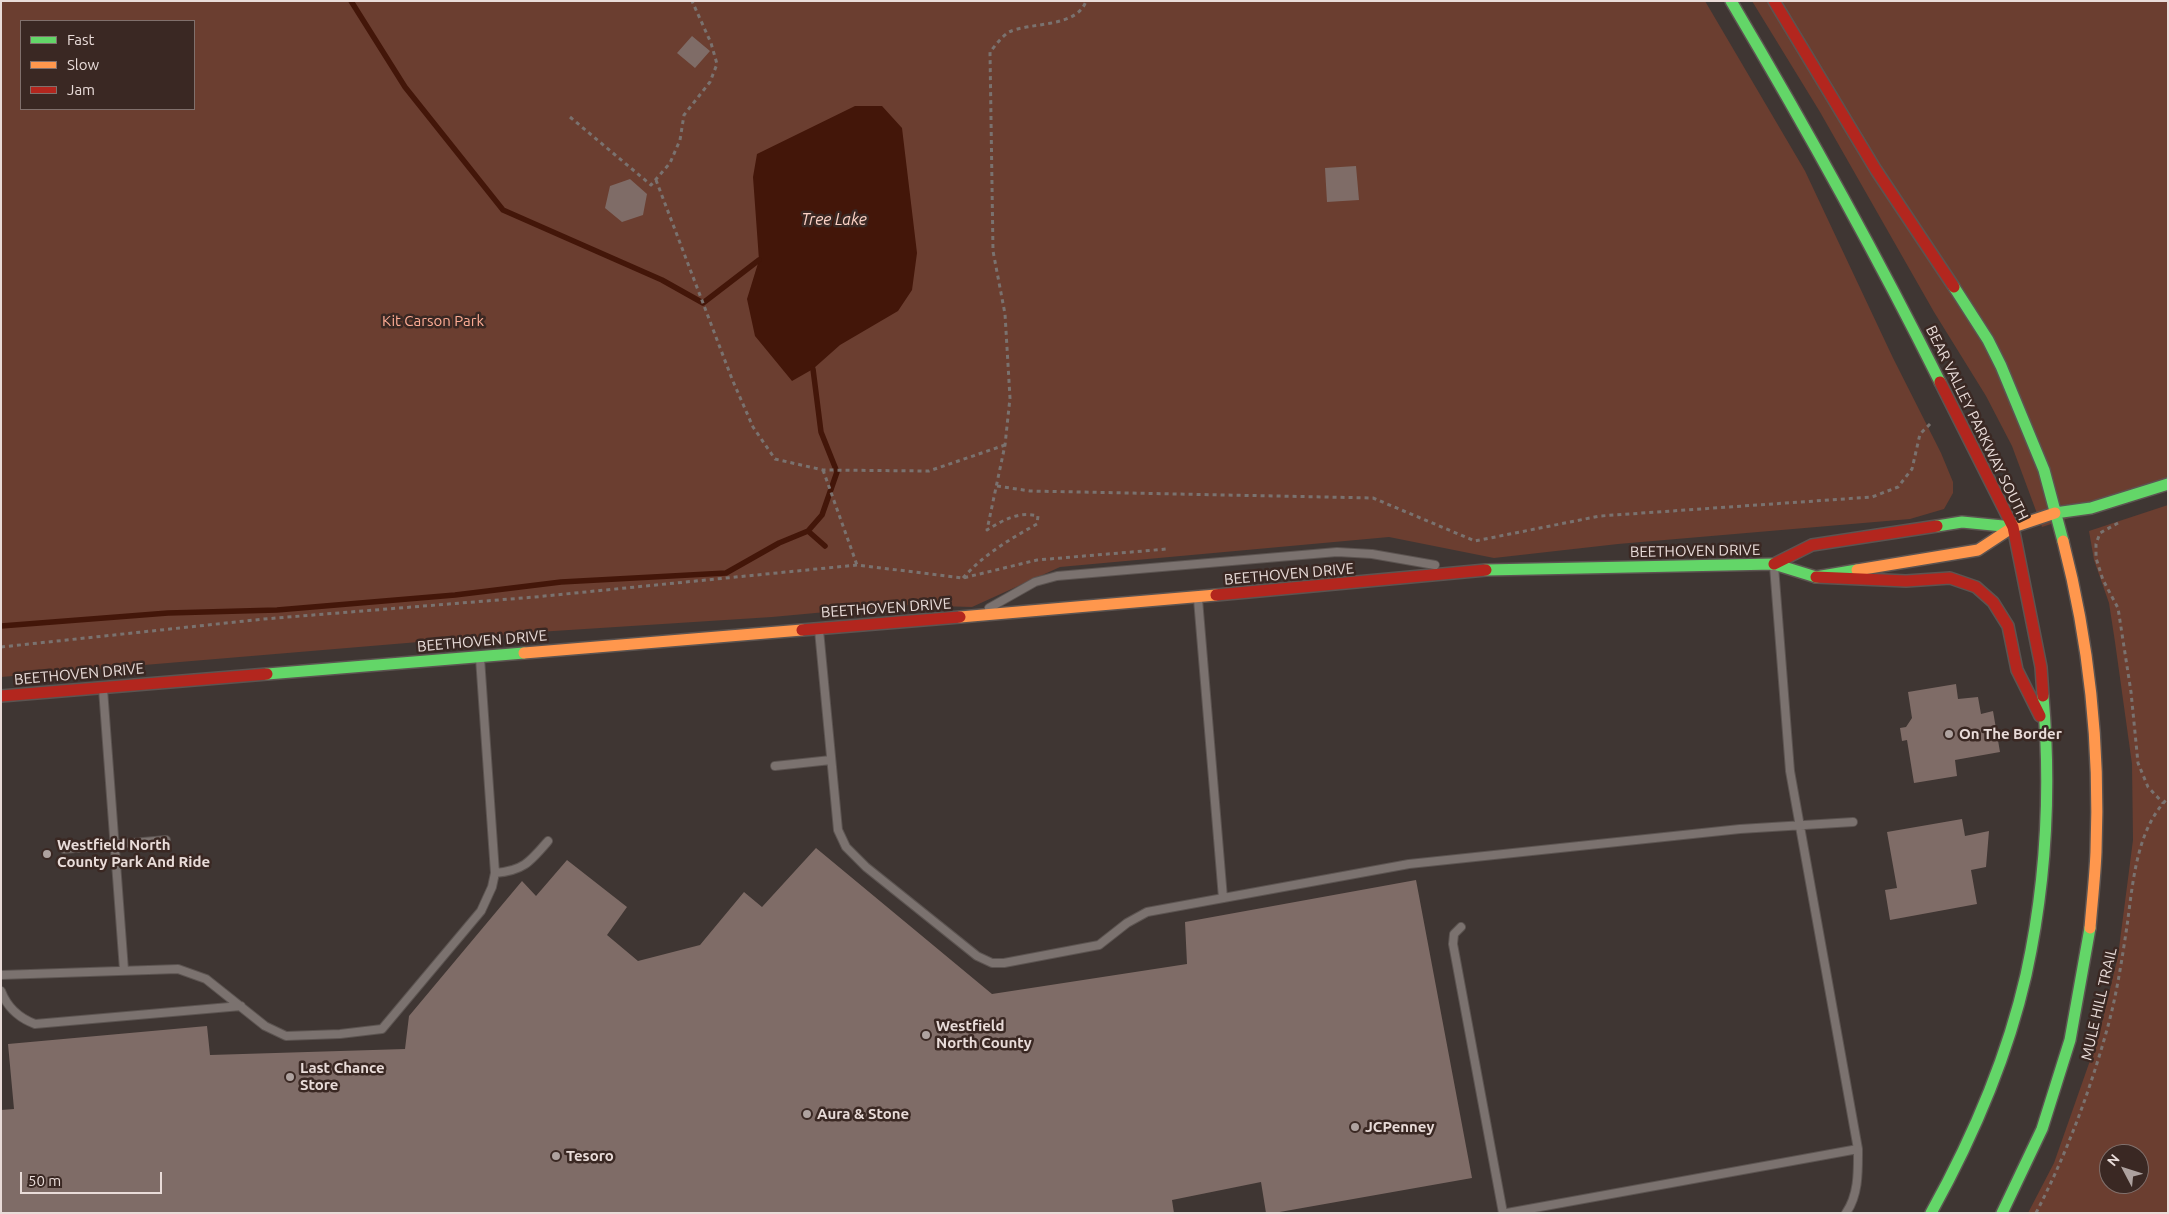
<!DOCTYPE html>
<html>
<head>
<meta charset="utf-8">
<style>
	body { margin:0 }
	#map { position:relative; width:2169px; height:1214px; overflow:hidden; background:#3f3633; font-family:Ubuntu,sans-serif }
	canvas { display:block }
	.frame { position:absolute; inset:0; border:2px solid #e9dcd9; pointer-events:none }
	.legend { position:absolute; left:20px; top:20px; width:175px; height:90px; box-sizing:border-box; background:#3a2823; border:1px solid #80706c; margin:0; padding:6px 9px; list-style:none; font-size:15px; color:#e9dcd9 }
	.legend li { display:flex; align-items:center; gap:10px; height:25px }
	.legend b { width:25px; border:1px solid #80706c }
	.north { position:absolute; left:2099px; top:1144px; width:50px; height:50px; box-sizing:border-box; background:#3a2823; border:1px solid #80706c; border-radius:50%; rotate:310deg; font-size:14px; font-weight:700; line-height:20px; text-align:center; color:#e9dcd9 }
	.north::after { content:''; display:block; margin:auto; width:18px; height:22px; background:#aea29f; clip-path:polygon(50% 0,100% 100%,50% 72%,0 100%) }
	.scale { position:absolute; left:20px; top:1172px; width:142px; height:22px; box-sizing:border-box; border:2px solid #e9dcd9; border-top:0; padding-left:6px; font-size:15px; line-height:18px; white-space:nowrap; color:#e9dcd9; -webkit-text-stroke:4px #3a2823; paint-order:stroke }
</style>
</head>
<body>
<div id="map">
<canvas width="2169" height="1214"></canvas>
<div class="frame"></div>
<ul class="legend">
<li><b style="height:6px;background:#63d668"></b>Fast</li>
<li><b style="height:6px;background:#ff974d"></b>Slow</li>
<li><b style="height:6px;background:#b3261e"></b>Jam</li>
</ul>
<div class="north">N</div>
<div class="scale">50 m</div>
</div>
<script>
const context = document.querySelector('canvas').getContext('2d');
context.lineJoin = 'round';
function fill(path, color) { context.fillStyle = color; context.fill(path, 'evenodd'); }
function stroke(path, color, width, dash) { context.strokeStyle = color; context.lineWidth = width; context.lineCap = dash ? 'butt' : 'round'; context.setLineDash(dash || []); context.stroke(path); }
function label(font, color, halo, rows, align = 'center') {
  context.font = font + ' Ubuntu,sans-serif'; context.lineWidth = 5; context.setLineDash([]); context.textBaseline = 'middle'; context.strokeStyle = halo; context.fillStyle = color; for (const [text, x, y, turn = 0] of rows) {
    context.save(); context.translate(x, y); context.rotate((+turn || 0) * Math.PI / 180); context.textAlign = isNaN(turn) ? turn : align; if (halo) context.strokeText(text, 0, 0); context.fillText(text, 0, 0); context.restore();
  }
}
const green = new Path2D(`
	M1,1H1705L1805,171L1893,358L1941,453L1953,482V493L1944,509L1910,519L1618,544L1494,558L1389,537L1060,567L972,607L902,605L772,617L538,632L1,677ZM21,21H194V109H21Z
	M1752,1H2168V485L2042,527L2012,446L1986,396L1934,312L1820,112Z
	M2168,505V1213H2028L2054,1163L2099,1035L2118,956L2133,840L2132,764L2115,642L2109,603L2094,560L2089,531ZM2109,1154H2139V1184H2109Z`);
const water = new Path2D(`
	M855,106H882L902,128L917,253L912,290L898,311L840,345L813,369L792,381L755,336L747,299L759,260L753,177L757,154Z`);
const stream = new Path2D(`
	M351,1L405,87L503,210L662,280L703,303L759,260
	M808,531L825,546
	M1,626L168,613L277,610L455,595L561,582L726,573L779,543L808,531L822,515L837,472L821,432L813,369`);
const building = new Path2D(`
	M692,36L710,51L695,68L677,53Z
	M1356,166L1359,200L1327,202L1325,168Z
	M630,179L647,194L643,215L622,222L605,208L610,186Z
	M1956,684L1958,699L1978,697L1981,714L1993,711L2000,752L1955,760L1957,776L1914,783L1907,740L1902,741L1900,728L1906,727L1912,718L1908,692Z
	M1962,819L1965,836L1989,831L1986,867L1971,870L1977,904L1890,920L1885,890L1897,888L1887,832Z
	M816,848L992,994L1187,964L1185,922L1416,880L1472,1178L1274,1213H1266L1261,1182L1172,1200L1174,1213H1V1110L14,1109L8,1044L207,1026L210,1055L405,1049L409,1016L522,881L536,896L567,860L627,907L607,935L638,961L700,945L744,892L762,907Z`);
const path = new Path2D(`
	M570,117L651,185L670,163L680,140L684,115L710,82L717,64L711,43L692,1
	M656,180L732,379L753,427L775,459L823,470L929,471L1005,445
	M823,470L857,565
	M997,486L1030,491L1373,498L1475,541L1600,516L1872,497L1898,487L1912,469L1920,434L1931,423
	M2118,523L2100,533L2096,544V558L2103,580L2118,608L2131,692L2138,763L2148,787L2163,803
	M963,578C983,555 1010,539 1037,524L1038,516C1019,511 1003,520 987,530L1005,445L1010,398L1005,314L993,251L990,52C995,46 1002,36 1009,32C1030,22 1077,28 1086,1
	M1,647L264,619L535,597L857,565L963,578L1037,560L1167,549
	M2036,1213C2067,1153 2090,1091 2108,1026C2117,993 2122,959 2127,926C2133,883 2136,830 2168,798`);
const lane = new Path2D(`
	M1774,566L1790,771L1858,1149C1858,1171 1859,1194 1846,1213
	M1198,599L1223,898
	M989,608L1035,582L1057,576L1337,552L1372,554L1435,565
	M819,630L838,830L846,847L866,867L977,956L992,963H1004L1099,945L1127,923L1147,912L1409,864L1740,829L1853,822
	M103,689L124,970
	M775,766L831,760
	M64,849L166,840
	M495,873C523,871 530,862 548,841
	M1461,927L1454,934L1453,944L1503,1213
	M1,975L178,969L206,979L265,1026L286,1036L340,1034L382,1029L481,911L492,887L495,873L480,658
	M1,991C7,1007 19,1018 35,1024L241,1006
	M1507,1213L1858,1149`);
const fast = new Path2D(`
	M1731,1C1805,126 1875,252 1940,382
	M1954,287L1988,340L2001,366L2044,470L2063,541
	M2055,513L2091,508L2168,484
	M1937,526L1962,522L2013,527
	M1486,570L1774,564L1816,577L1857,570
	M267,674L524,653
	M1931,1213C1972,1139 2007,1058 2026,975C2046,884 2051,788 2043,696
	M2002,1213L2042,1129L2070,1040L2090,928`);
const slow = new Path2D(`
	M2063,541C2089,641 2100,749 2096,852C2095,877 2092,903 2090,928
	M1857,570L1978,550L2013,527L2055,513
	M960,617L1216,595
	M524,653L802,630`);
const jam = new Path2D(`
	M1774,1L1876,170L1954,287
	M1940,382L2013,527L2041,667L2043,696
	M1774,564L1812,545L1937,526
	M1816,577L1906,581L1950,578L1976,587L1993,602L2008,626L2017,670L2040,716
	M1216,595L1486,570
	M802,630L960,617
	M1,696L267,674`);
const markers = [
	[1949,734,5,"#aea29f"],
	[47,854,5,"#aea29f"],
	[926,1035,5,"#aea29f"],
	[290,1077,5,"#aea29f"],
	[807,1114,5,"#aea29f"],
	[1355,1127,5,"#aea29f"],
	[556,1156,5,"#aea29f"]
];
const parkNames = [
	["Kit Carson Park",433,321]
];
const streetNames = [
	["BEAR VALLEY PARKWAY SOUTH",1977,423,64],
	["BEETHOVEN DRIVE",1695,551,-1],
	["BEETHOVEN DRIVE",1289,574,-5],
	["BEETHOVEN DRIVE",886,608,-4],
	["BEETHOVEN DRIVE",482,641,-5],
	["BEETHOVEN DRIVE",79,674,-5],
	["MULE HILL TRAIL",2099,1004,-77]
];
const poiNames = [
	["On The Border",1959,734],
	["Westfield North",57,845],
	["County Park And Ride",57,862],
	["Westfield",936,1026],
	["North County",936,1043],
	["Last Chance",300,1068],
	["Store",300,1085],
	["Aura & Stone",817,1114],
	["JCPenney",1365,1127],
	["Tesoro",566,1156]
];
const waterNames = [
	["Tree Lake",834,220]
];
fill(green, '#6b3e30');
fill(water, '#431609');
stroke(stream, '#431609', 5.5);
fill(building, '#7f6c67');
stroke(lane, '#5c5451', 10);
stroke(fast, '#5c5451', 14);
stroke(slow, '#5c5451', 14);
stroke(jam, '#5c5451', 14);
stroke(path, '#7a726f', 3, [4, 4]);
stroke(lane, '#7b726f', 8);
stroke(fast, '#63d668', 11);
stroke(slow, '#ff974d', 11);
stroke(jam, '#b3261e', 11);
for (const [x, y, r, color] of markers) { const dot = new Path2D(); dot.arc(x, y, r, 0, 2 * Math.PI); context.fillStyle = color; context.fill(dot); stroke(dot, '#3a2823', 2); }
label('15px', '#fead95', '#3a2823', parkNames);
label('15px', '#e9dcd9', '#3a2823', streetNames);
label('bold 15px', '#e9dcd9', '#3a2823', poiNames, 'left');
label('italic 16px', '#fcd2c5', '#3a2823', waterNames);
</script>
</body>
</html>
